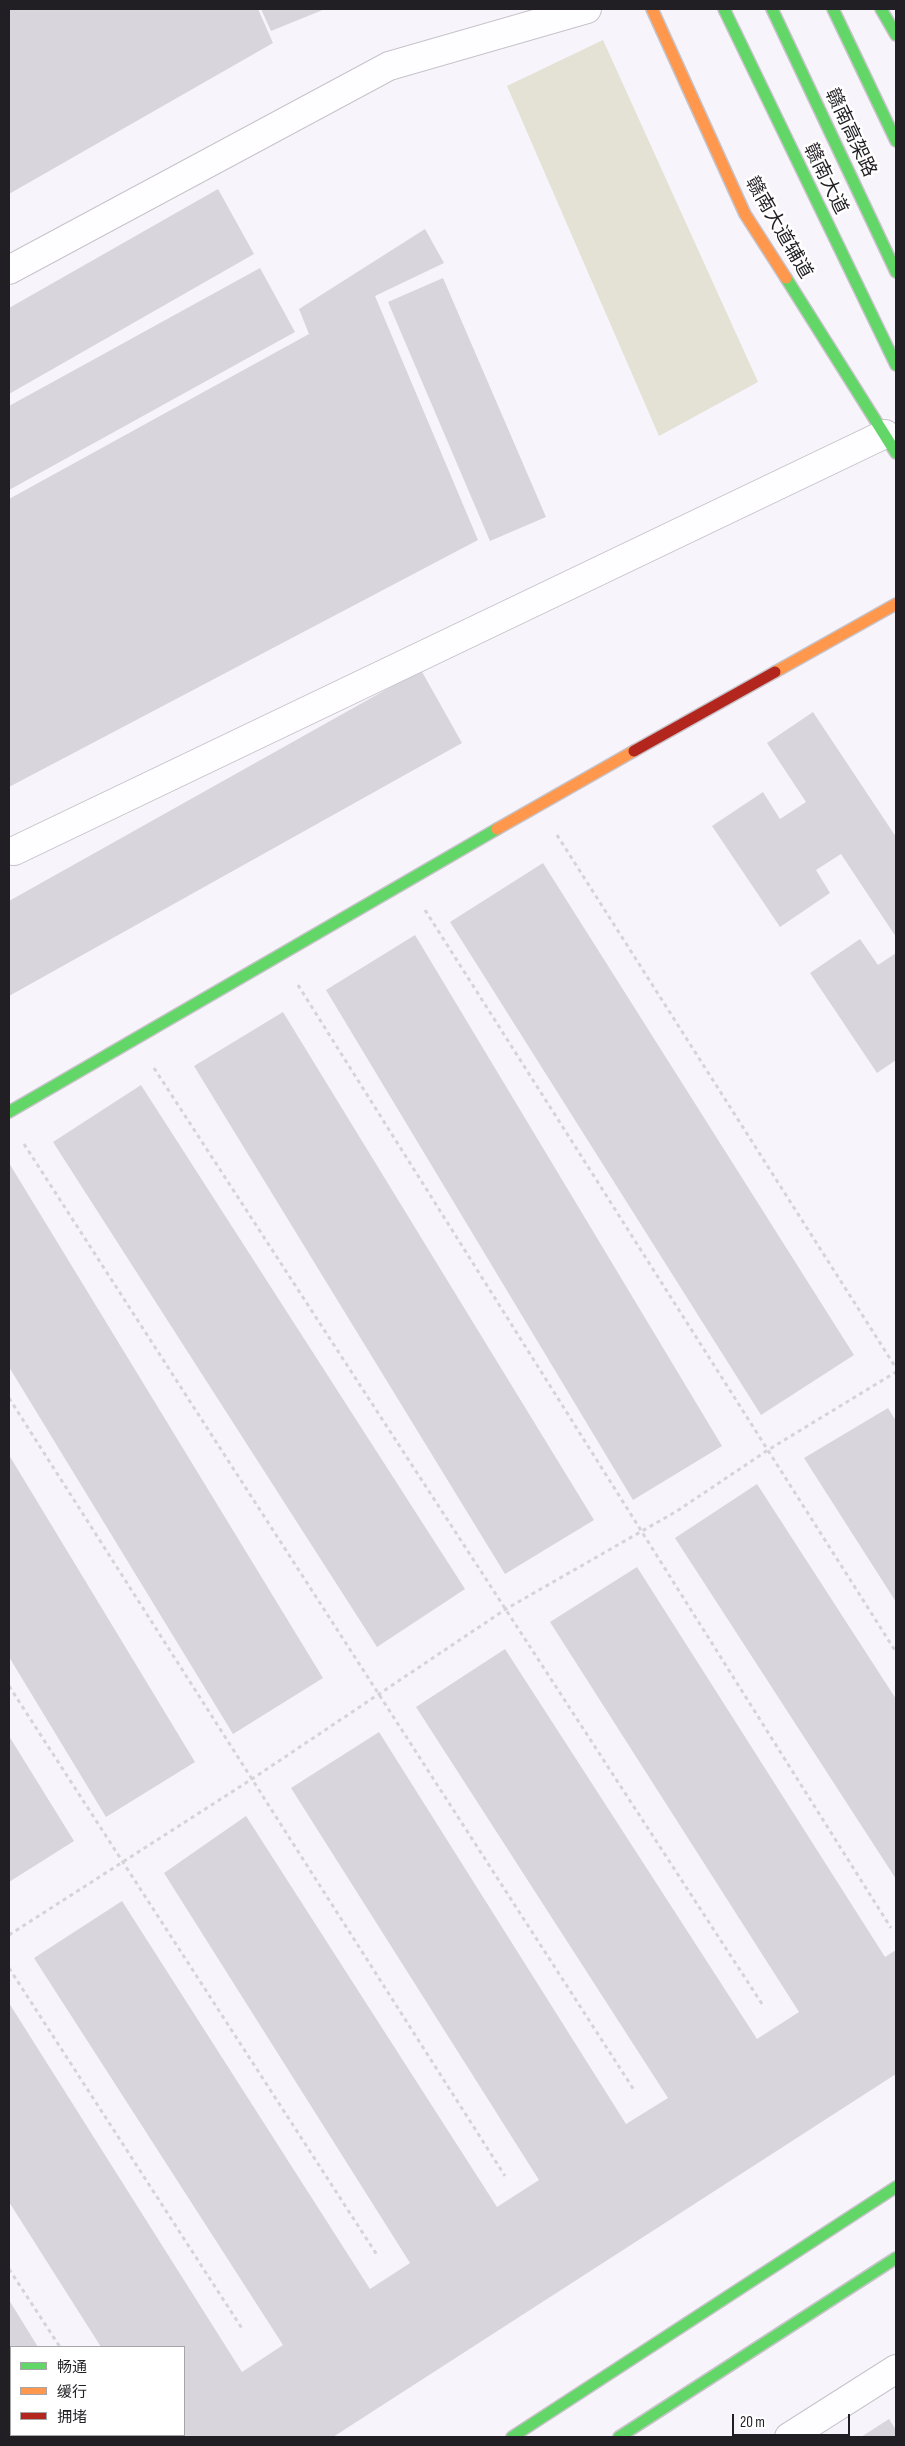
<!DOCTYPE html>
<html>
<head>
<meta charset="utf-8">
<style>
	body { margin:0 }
	#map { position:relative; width:905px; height:2446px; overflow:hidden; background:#f8f4fc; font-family:"Sofia Sans Condensed","Noto Sans SC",sans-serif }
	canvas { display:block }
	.frame { position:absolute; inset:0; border:10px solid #211f24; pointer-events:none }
	.legend { position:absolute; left:10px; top:2346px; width:175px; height:90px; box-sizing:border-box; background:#fff; border:1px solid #a6a5a7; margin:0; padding:6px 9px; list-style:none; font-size:15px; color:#211f24 }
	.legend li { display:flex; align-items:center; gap:10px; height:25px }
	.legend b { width:25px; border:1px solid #a6a5a7 }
	.scale { position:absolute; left:732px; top:2414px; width:118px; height:22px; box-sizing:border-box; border:2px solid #211f24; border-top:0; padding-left:6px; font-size:15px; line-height:18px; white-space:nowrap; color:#211f24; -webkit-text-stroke:4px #fff; paint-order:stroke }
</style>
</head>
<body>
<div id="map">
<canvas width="905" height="2446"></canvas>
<div class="frame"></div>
<ul class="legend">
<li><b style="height:6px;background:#63d668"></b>畅通</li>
<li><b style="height:6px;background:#ff974d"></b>缓行</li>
<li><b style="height:6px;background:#b3261e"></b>拥堵</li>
</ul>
<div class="scale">20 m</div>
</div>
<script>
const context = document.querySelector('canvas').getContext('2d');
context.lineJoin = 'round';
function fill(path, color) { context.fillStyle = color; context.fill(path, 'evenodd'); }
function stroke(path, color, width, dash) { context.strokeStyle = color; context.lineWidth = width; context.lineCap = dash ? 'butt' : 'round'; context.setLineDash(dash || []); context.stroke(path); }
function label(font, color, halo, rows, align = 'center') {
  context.font = font + ' "Sofia Sans Condensed","Noto Sans SC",sans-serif'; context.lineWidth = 5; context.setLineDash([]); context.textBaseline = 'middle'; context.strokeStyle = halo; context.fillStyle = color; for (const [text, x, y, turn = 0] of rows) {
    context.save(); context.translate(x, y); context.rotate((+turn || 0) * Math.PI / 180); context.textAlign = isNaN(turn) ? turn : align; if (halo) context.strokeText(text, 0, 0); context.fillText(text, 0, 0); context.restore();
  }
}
const green = new Path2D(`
	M603,40L758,382L659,436L507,86Z`);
const building = new Path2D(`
	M9,9H258L273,43L9,194Z
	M261,9H325L271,31Z
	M218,189L254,254L9,394V308Z
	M425,229L444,263L375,296L478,540L9,787V499L309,334L299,309Z
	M260,268L295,332L9,490V406Z
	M443,278L546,517L490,541L388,302Z
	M421,670L462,743L9,996V901Z
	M813,712L896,837V937L841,854L816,870L830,893L780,927L712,826L763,792L780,819L806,802L767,743Z
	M543,863L854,1355L761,1415L450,922Z
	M415,935L722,1446L633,1500L326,990Z
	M860,939L878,965L896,953V1060L877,1073L810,973Z
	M283,1012L594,1520L505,1574L194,1066Z
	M141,1085L465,1589L377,1647L53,1142Z
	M9,1163L323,1678L233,1734L9,1367Z
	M888,1408L896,1421V1602L804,1458Z
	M9,1455L195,1762L106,1817L9,1657Z
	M757,1484L896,1699V1879L675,1538Z
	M637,1567L885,1957L896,1950V2074L333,2437H141L144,2435H184V2347H101L9,2202V2003L242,2372L283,2345L34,1958L122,1901L370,2289L410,2263L164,1873L246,1816L497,2207L539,2180L291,1788L379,1732L626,2124L668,2098L416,1707L505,1649L757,2039L799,2012L550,1622Z
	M9,1736L74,1841L9,1882Z
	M9,2300L38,2347H11V2435H91L93,2437H9Z
	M889,2419L896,2430V2437H861Z`);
const path = new Path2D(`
	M557,835L896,1368
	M425,910L896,1652
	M298,985L891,1928
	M154,1068L764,2007
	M24,1144L634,2090
	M9,1398L505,2176
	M9,1686L377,2255
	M9,1935L252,1779L506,1609L677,1511L768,1450L896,1372
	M9,1968L243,2330
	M9,2269L60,2347`);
const street = new Path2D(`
	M9,270L389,66L587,9
	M14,851L885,434
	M789,2437L896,2369`);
const fast = new Path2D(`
	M724,9L896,365
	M772,9L896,272
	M833,9L896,141
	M881,9L896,35
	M786,278L896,453
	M9,1112L497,829
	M512,2437L896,2187
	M619,2437L896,2258`);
const slow = new Path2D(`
	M652,9L745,214L786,278
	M775,672L896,604
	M497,829L634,751`);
const jam = new Path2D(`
	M634,751L775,672`);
const streetNames = [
	["赣南高架路",850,133,65],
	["赣南大道",825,179,64],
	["赣南大道辅道",778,228,60]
];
fill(green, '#e3e2d4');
fill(building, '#d8d5dc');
stroke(street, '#c6c3c9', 30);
stroke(fast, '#c6c3c9', 14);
stroke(slow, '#c6c3c9', 14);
stroke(jam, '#c6c3c9', 14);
stroke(path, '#d5d4d7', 3, [4, 4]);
stroke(street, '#fefdff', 28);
stroke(fast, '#63d668', 11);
stroke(slow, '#ff974d', 11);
stroke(jam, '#b3261e', 11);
label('19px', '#211f24', '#fff', streetNames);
</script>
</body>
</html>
